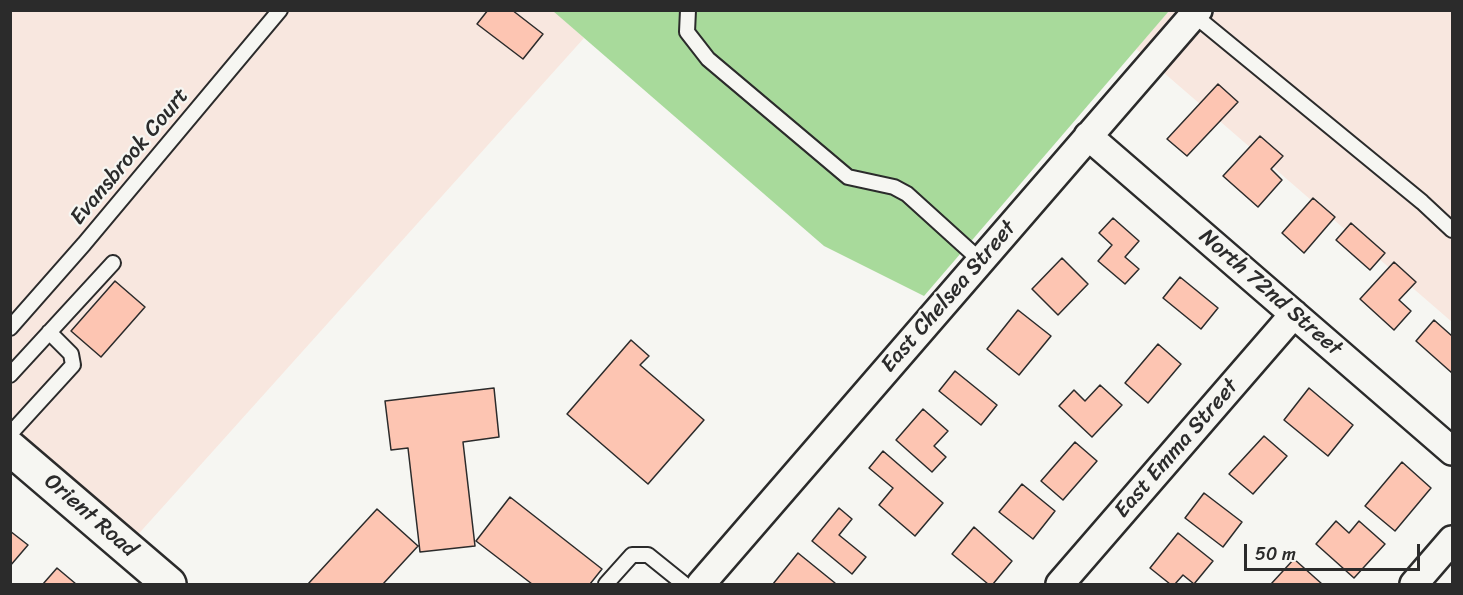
<!DOCTYPE html>
<html>
<head>
<meta charset="utf-8">
<style>
	body { margin:0 }
	#map { position:relative; width:1463px; height:595px; overflow:hidden; background:#f6f6f2; font-family:Sriracha,sans-serif }
	canvas { display:block }
	.frame { position:absolute; inset:0; border:12px solid #2b2b2b; pointer-events:none }
	.scale { position:absolute; left:1244px; top:544px; width:176px; height:27px; box-sizing:border-box; border:3px solid #2b2b2b; border-top:0; padding-left:8px; font-size:18px; line-height:21px; white-space:nowrap; color:#2b2b2b; -webkit-text-stroke:4px #f6f6f2; paint-order:stroke }
</style>
</head>
<body>
<div id="map">
<canvas width="1463" height="595"></canvas>
<div class="frame"></div>
<div class="scale">50 m</div>
</div>
<script>
const context = document.querySelector('canvas').getContext('2d');
context.lineJoin = 'round';
function fill(path, color) { context.fillStyle = color; context.fill(path, 'evenodd'); }
function stroke(path, color, width, dash) { context.strokeStyle = color; context.lineWidth = width; context.lineCap = dash ? 'butt' : 'round'; context.setLineDash(dash || []); context.stroke(path); }
function label(font, color, halo, rows, align = 'center') {
  context.font = font + ' Sriracha,sans-serif'; context.lineWidth = 4.5; context.setLineDash([]); context.textBaseline = 'middle'; context.strokeStyle = halo; context.fillStyle = color; for (const [text, x, y, turn = 0] of rows) {
    context.save(); context.translate(x, y); context.rotate((+turn || 0) * Math.PI / 180); context.textAlign = isNaN(turn) ? turn : align; if (halo) context.strokeText(text, 0, 0); context.fillText(text, 0, 0); context.restore();
  }
}
const built = new Path2D(`
	M553,10L584,38L134,539L11,432V11Z
	M1169,11H1180L1142,54L1136,49Z
	M1216,11H1452V322L1163,72Z`);
const green = new Path2D(`
	M553,11H1169L924,296L824,246Z`);
const building = new Path2D(`
	M488,10H512L543,34L523,59L477,24Z
	M1218,84L1238,102L1187,156L1167,139Z
	M1260,136L1283,156L1271,169L1282,180L1258,207L1223,176Z
	M1313,198L1335,217L1304,253L1282,233Z
	M1113,218L1139,241L1125,257L1139,269L1125,284L1098,261L1112,245L1099,233Z
	M1351,223L1385,253L1370,270L1336,240Z
	M1062,258L1088,284L1058,315L1032,289Z
	M1394,262L1416,282L1399,300L1411,311L1394,330L1360,299Z
	M1180,277L1218,308L1201,329L1163,298Z
	M115,281L145,307L101,357L71,331Z
	M1018,310L1051,336L1019,375L987,349Z
	M1434,320L1452,336V373L1416,341Z
	M631,340L649,356L640,365L704,420L648,484L567,414Z
	M1158,344L1181,364L1148,403L1125,383Z
	M955,371L997,405L981,425L939,391Z
	M1100,385L1122,405L1092,437L1059,406L1074,390L1085,401Z
	M494,388L499,437L463,442L475,546L420,552L408,448L391,450L385,401Z
	M1309,388L1353,425L1328,456L1284,420Z
	M923,409L948,431L934,446L946,457L932,472L896,440Z
	M1264,436L1287,456L1253,494L1229,474Z
	M1075,442L1097,461L1063,500L1041,481Z
	M883,451L943,503L915,536L879,505L893,488L869,468Z
	M1402,462L1431,488L1395,531L1365,506Z
	M1022,484L1055,511L1033,539L999,512Z
	M1204,493L1242,522L1223,547L1185,518Z
	M510,497L602,569L590,584H532L476,541Z
	M839,508L852,519L839,535L866,557L852,574L812,541Z
	M377,509L418,546L383,584H308Z
	M1336,521L1349,533L1359,521L1385,544L1354,578L1316,544Z
	M974,527L1012,561L993,584H988L952,554Z
	M10,531L28,545L10,566Z
	M1178,533L1213,561L1194,584L1183,575L1175,584H1170L1150,568Z
	M798,553L835,583L834,584H773Z
	M1294,559L1322,584H1271Z
	M57,568L76,584H43Z`);
const lane = new Path2D(`
	M688,10L687,32L708,59L848,177L894,187L907,194L981,261
	M1194,15L1422,202L1452,230
	M10,328L84,244L280,10
	M10,375L113,263
	M10,434L73,365L71,354L49,332
	M606,584L632,555H648L684,584`);
const street = new Path2D(`
	M1088,136L1452,451
	M701,584L1198,10
	M1060,584L1294,314
	M1414,584L1452,540`);
const secondary = new Path2D(`
	M10,448L169,584`);
const streetNames = [
	["Evansbrook Court",130,157,-50],
	["North 72nd Street",1270,293,41],
	["East Chelsea Street",949,297,-49],
	["East Emma Street",1177,449,-49],
	["Orient Road",90,516,41]
];
fill(built, '#f8e7df');
fill(green, '#a8da9b');
fill(building, '#fdc5b2');
stroke(building, '#2b2b2b', 1.5);
stroke(lane, '#2b2b2b', 18);
stroke(street, '#2b2b2b', 32);
stroke(secondary, '#2b2b2b', 38);
stroke(lane, '#f6f6f2', 14);
stroke(street, '#f6f6f2', 27);
stroke(secondary, '#f6f6f2', 33);
label('22px', '#2b2b2b', '#f6f6f2', streetNames);
</script>
</body>
</html>
